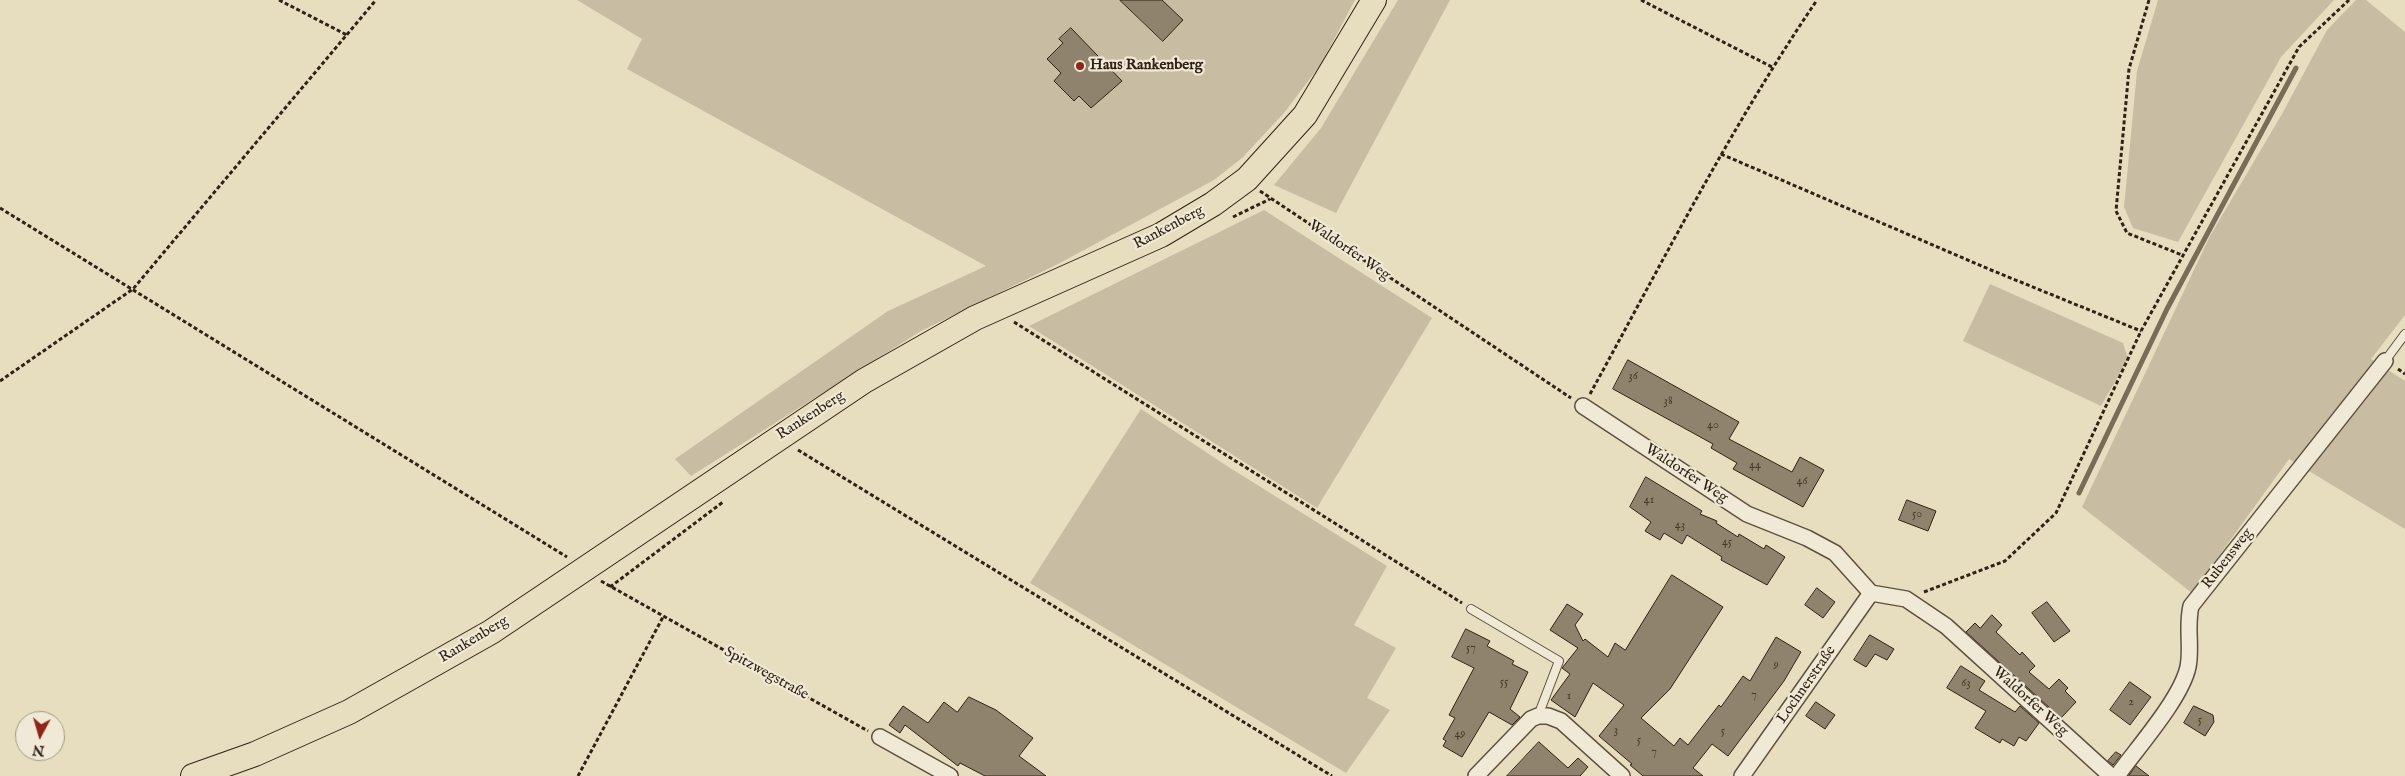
<!DOCTYPE html>
<html>
<head>
<meta charset="utf-8">
<style>
	body { margin:0 }
	#map { position:relative; width:2405px; height:776px; overflow:hidden; background:#e7ddbf; font-family:"IM FELL English",serif }
	canvas { display:block }
	.north { position:absolute; left:15px; top:711px; width:50px; height:50px; box-sizing:border-box; background:#efe9d5; border:1px solid #a39988; border-radius:50%; rotate:186deg; font-size:14px; font-weight:700; line-height:20px; text-align:center; color:#322215 }
	.north::after { content:''; display:block; margin:auto; width:18px; height:22px; background:#8f2418; clip-path:polygon(50% 0,100% 100%,50% 72%,0 100%) }
</style>
</head>
<body>
<div id="map">
<canvas width="2405" height="776"></canvas>
<div class="north">N</div>
</div>
<script>
const context = document.querySelector('canvas').getContext('2d');
context.lineJoin = 'round';
function fill(path, color) { context.fillStyle = color; context.fill(path, 'evenodd'); }
function stroke(path, color, width, dash) { context.strokeStyle = color; context.lineWidth = width; context.lineCap = dash ? 'butt' : 'round'; context.setLineDash(dash || []); context.stroke(path); }
function label(font, color, halo, rows, align = 'center') {
  context.font = font + ' "IM FELL English",serif'; context.lineWidth = 4.5; context.setLineDash([]); context.textBaseline = 'middle'; context.strokeStyle = halo; context.fillStyle = color; for (const [text, x, y, turn = 0] of rows) {
    context.save(); context.translate(x, y); context.rotate((+turn || 0) * Math.PI / 180); context.textAlign = isNaN(turn) ? turn : align; if (halo) context.strokeText(text, 0, 0); context.fillText(text, 0, 0); context.restore();
  }
}
const green = new Path2D(`
	M577,0H1355L1321,64L1284,113L1242,158L1214,180L1058,264L921,331L691,476L675,459L888,311L986,266L627,69L642,39Z
	M1398,0H1450L1336,213L1274,185L1321,128Z
	M2158,0H2334L2281,57L2178,242L2133,228L2124,207L2137,71Z
	M2356,0H2366L2405,32V315L2371,359L2405,381V529L2289,459L2192,593L2082,507L2210,236L2282,114L2327,30Z
	M1264,210L1432,318L1317,508L1029,326Z
	M1990,284L2123,343L2128,359L2101,406L1963,341Z
	M1141,409L1227,466L1387,566L1354,625L1396,648L1367,698L1390,710L1346,773L1030,583Z`);
const stream = new Path2D(`
	M2079,493L2167,309L2296,68`);
const building = new Path2D(`
	M1120,0H1162L1183,20L1163,41Z
	M1071,28L1122,81L1091,108L1079,96L1074,101L1054,81L1061,73L1047,59L1063,43L1059,39Z
	M1628,360L1739,422L1729,439L1792,472L1800,457L1824,470L1803,507L1733,469L1737,463L1711,448L1713,444L1613,389Z
	M1646,477L1702,511L1700,514L1717,521L1716,523L1738,537L1739,534L1764,549L1766,545L1785,557L1767,585L1721,560L1722,557L1687,535L1682,544L1664,533L1660,540L1645,531L1651,522L1630,507Z
	M1907,500L1936,511L1928,531L1899,520Z
	M1672,575L1723,607L1670,689L1641,718L1674,746L1680,738L1688,745L1719,705L1721,707L1743,676L1750,681L1776,637L1801,652L1784,681L1728,756L1712,744L1693,768L1703,776H1643L1630,765L1632,764L1599,736L1624,705L1593,683L1575,717L1551,700L1570,674L1562,668L1578,648L1550,630L1567,604L1583,614L1575,625L1583,641L1585,639L1608,657L1615,643L1625,650Z
	M1817,588L1835,602L1823,618L1805,605Z
	M2047,602L2070,631L2054,642L2032,613Z
	M1992,615L2002,625L1996,632L2020,655L2022,652L2035,666L2029,672L2049,689L2059,679L2068,688L2065,691L2076,702L2061,718L1966,632L1975,623L1980,628Z
	M1466,629L1490,641L1487,646L1514,661L1512,664L1528,672L1510,709L1520,717L1512,725L1489,712L1462,757L1443,746L1446,741L1443,739L1455,718L1449,715L1474,668L1452,657Z
	M1870,635L1894,649L1887,660L1875,654L1866,667L1854,660Z
	M1961,666L1985,681L1979,690L2015,712L2020,706L2039,723L2026,741L2019,737L2014,746L2002,739L2000,743L1975,728L1986,711L1947,688Z
	M2130,682L2151,697L2130,725L2110,710Z
	M969,697L996,710L1033,738L1019,756L1046,776H985L960,763L958,766L905,725L900,733L889,725L903,706L928,723L944,702L957,712Z
	M1816,702L1835,715L1825,729L1806,716Z
	M2194,706L2213,715L2214,722L2205,736L2184,723Z
	M1539,742L1568,768L1578,758L1588,767L1580,776H1507Z
	M2116,752L2121,755L2113,765L2108,761Z
	M2136,766L2149,776H2129Z`);
const path = new Path2D(`
	M279,0L347,35
	M1641,0L1772,67
	M2149,0L2129,69L2116,211L2127,233L2182,255
	M1721,154L1991,270L2141,331
	M1260,191L1571,398
	M0,208L567,557
	M1233,217L1270,199
	M1014,322L1462,603
	M2398,369L2405,374
	M0,381L133,289L376,0
	M1590,394C1663,261 1732,125 1817,0
	M798,450L1332,776
	M601,581L868,731
	M610,587L723,502
	M1924,592L2005,561L2056,513L2141,331L2299,47L2349,0
	M578,776L663,617`);
const service = new Path2D(`
	M2385,361L2405,334
	M1471,609L1559,661L1538,716`);
const minor = new Path2D(`
	M1583,406L1747,514L1807,538L1835,553L1871,593L1906,599L1946,626L2111,776
	M880,737L950,776
	M1476,776L1531,719L1538,716H1548L1561,721L1622,776
	M1742,776L1871,593
	M2117,776C2137,748 2181,699 2188,667C2192,647 2186,627 2191,606L2385,361`);
const primary = new Path2D(`
	M193,776L255,754L349,712L491,632L864,381L975,318L1161,235L1213,204L1247,179L1305,115L1374,0`);
const markers = [
	[1080,66,5,"#8f2418"]
];
const numberNames = [
	["36",1633,377],
	["38",1668,402],
	["40",1713,426],
	["44",1755,466],
	["46",1802,482],
	["41",1649,501],
	["50",1917,515],
	["43",1680,526],
	["45",1727,543],
	["57",1471,649],
	["9",1776,666],
	["55",1504,683],
	["63",1966,684],
	["7",1754,696],
	["1",1569,697],
	["2",2131,703],
	["5",2200,721],
	["3",1616,731],
	["5",1723,732],
	["49",1460,735],
	["5",1639,741],
	["7",1654,753]
];
const poiNames = [
	["Haus Rankenberg",1090,66]
];
const streetNames = [
	["Rankenberg",1169,228,-28],
	["Waldorfer Weg",1349,251,34],
	["Rankenberg",811,416,-33],
	["Waldorfer Weg",1686,474,33],
	["Rubensweg",2228,559,-52],
	["Rankenberg",474,640,-31],
	["Spitzwegstraße",766,674,29],
	["Lochnerstraße",1807,685,-55],
	["Waldorfer Weg",2030,702,42]
];
fill(green, '#c8bda2');
stroke(stream, '#796c58', 5);
fill(building, '#90836d');
stroke(building, '#322215', 1);
stroke(service, '#5f5140', 10);
stroke(minor, '#5f5140', 18);
stroke(primary, '#322215', 26);
stroke(path, '#322215', 3, [4, 2.5]);
stroke(service, '#efe9d5', 8);
stroke(minor, '#efe9d5', 15);
stroke(primary, '#e7ddbf', 24);
for (const [x, y, r, color] of markers) { const dot = new Path2D(); dot.arc(x, y, r, 0, 2 * Math.PI); context.fillStyle = color; context.fill(dot); stroke(dot, '#efe9d5', 2); }
label('12px', '#4a3a2b', null, numberNames);
label('bold 15px', '#322215', '#efe9d5', poiNames, 'left');
label('15px', '#322215', '#efe9d5', streetNames);
</script>
</body>
</html>
